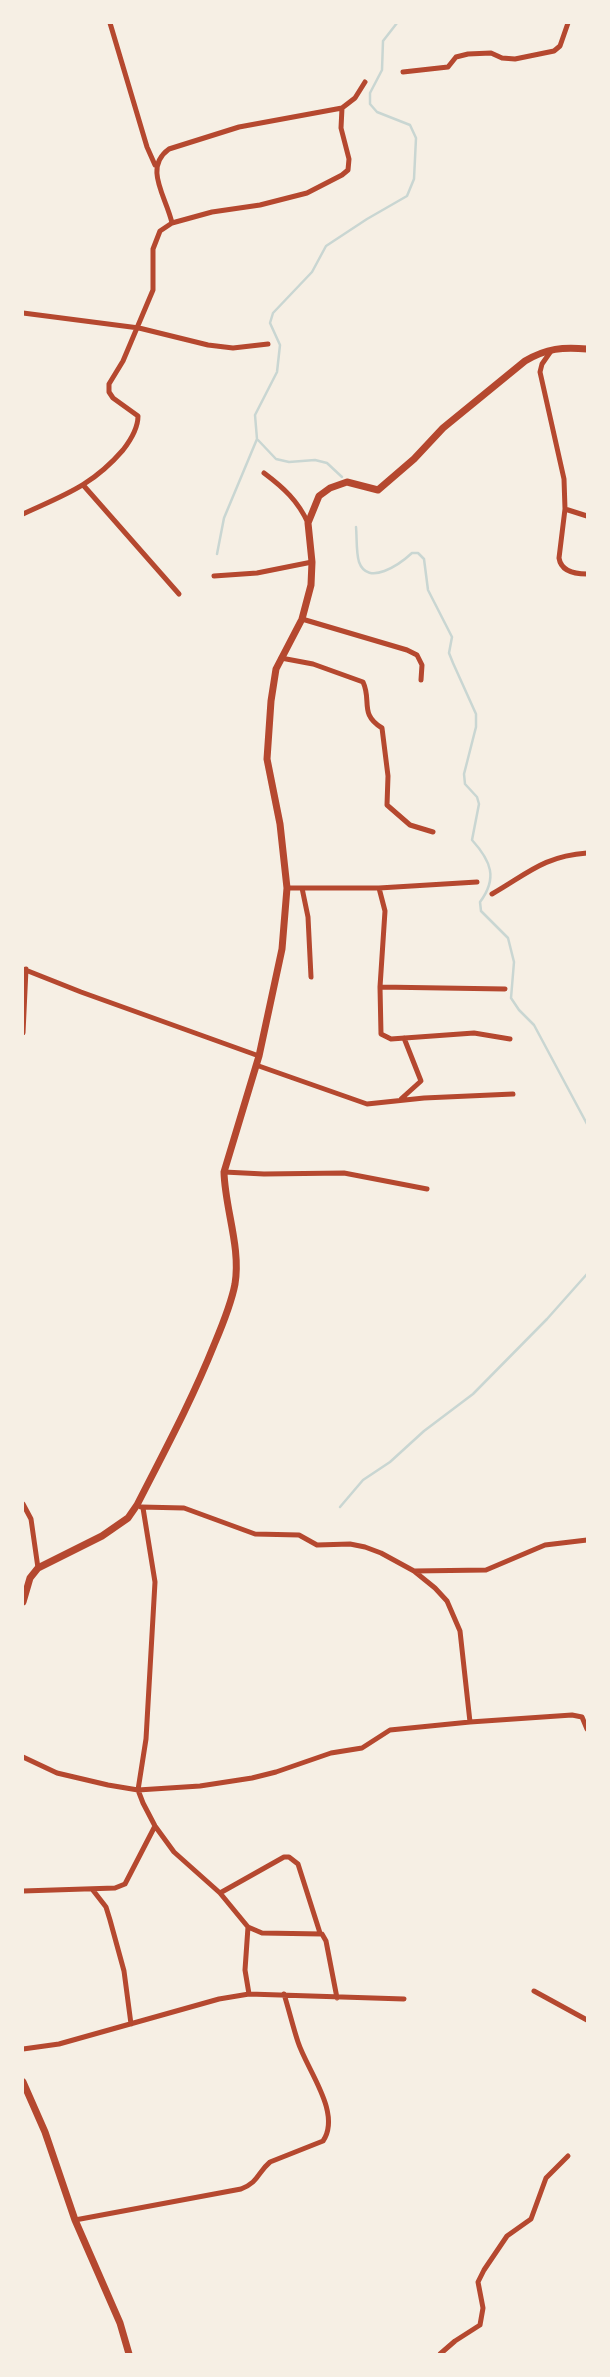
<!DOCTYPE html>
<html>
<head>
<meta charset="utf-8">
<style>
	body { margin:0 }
	#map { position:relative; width:610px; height:2377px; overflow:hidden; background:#f6efe4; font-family:Quicksand,sans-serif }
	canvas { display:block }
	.frame { position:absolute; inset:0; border:24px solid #f6efe4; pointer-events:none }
</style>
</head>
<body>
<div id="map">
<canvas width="610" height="2377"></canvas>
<div class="frame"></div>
</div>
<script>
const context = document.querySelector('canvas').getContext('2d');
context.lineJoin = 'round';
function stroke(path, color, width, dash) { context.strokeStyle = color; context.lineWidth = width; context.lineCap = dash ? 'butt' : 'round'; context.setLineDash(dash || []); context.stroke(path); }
const stream = new Path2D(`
	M258,440L276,459L289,462L315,460L327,463L342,477
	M356,527C357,538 356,552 359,562C368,587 400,564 412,553H418L424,559L428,590L452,637L449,653L453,663L476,714V727L464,774L465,784L477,797L479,804L472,840C491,861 498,878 480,902L481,911L508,938L514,962L511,998L519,1010L534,1025L587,1124
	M217,554L224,518L257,439L255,415L277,372L280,345L270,323L273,313L312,272L326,246L367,219L407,196L414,179L416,138L410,125L377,112L370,104V93L382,70L383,41L397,23
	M340,1507L363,1480L390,1462L424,1431L473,1394L547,1319L587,1274`);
const minor = new Path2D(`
	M110,23L147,147L155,165
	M403,72L448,67L456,57L468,54L491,53L502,58L515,59L554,51L560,46L568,23
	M172,223C166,196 143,168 169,149L239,127L342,108L355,98L365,82
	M23,313L139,328L208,345L233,348L268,344
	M551,351L542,364L540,372L564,479L565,509L559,558C561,571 575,574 587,574
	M264,473C284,488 298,501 308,523
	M84,486L179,594
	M565,509L587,516
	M23,514C64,495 92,486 123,450C130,441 138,428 138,416L113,398L109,392V384L123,361L153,290V249L160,231L172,223L212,212L260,205L307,193L342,175L348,170L349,159L341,128L342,108
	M214,576L257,573L312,562
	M302,619L407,650L417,655L422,665L421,680
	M281,658L313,664L363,682C372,701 359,714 382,728L388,776L387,805L410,825L433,832
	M287,888H379L477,882
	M302,888L308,917L311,977
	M379,888L385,911L380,987L381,1034L391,1039L474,1033L510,1039
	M492,894C527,874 544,856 587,853
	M23,969L81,992L259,1056
	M380,987L505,989
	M23,1033L26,969
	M256,1065L367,1104L424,1098L513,1094
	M401,1099L421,1081L404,1038
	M224,1172L264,1174L344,1173L427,1189
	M23,1504L31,1519L38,1568
	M141,1507L184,1508L255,1534L299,1535L317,1545L350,1544L365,1547L381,1553L414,1571L435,1588L447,1601L460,1631L470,1722
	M143,1508L155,1582L146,1739L138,1790L143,1803L155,1826L174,1852L220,1893L248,1927L262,1933L322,1934L326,1941L337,1998
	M414,1571L486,1570L545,1545L587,1540
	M23,1757L57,1773L108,1785L138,1790L200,1786L252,1778L276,1772L331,1753L362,1748L390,1730L470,1722L572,1715L582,1717L587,1729
	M92,1889L106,1907L110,1920L124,1971L131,2024
	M23,1891L115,1888L125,1884L155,1826
	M220,1893L284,1857H289L298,1864L320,1933
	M248,1927L245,1970L249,1994
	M534,1991L587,2020
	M23,2049L59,2044L219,1999L249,1994L404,1999
	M75,2220L241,2189C259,2182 257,2173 270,2162L323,2141C342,2113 307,2070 298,2042C293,2027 289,2010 284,1994
	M440,2354L455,2341L480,2325L483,2308L478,2282L484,2270L507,2236L531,2219L546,2178L568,2156`);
const tertiary = new Path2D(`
	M23,1602L30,1578L38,1568L102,1536L128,1518L137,1505C164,1452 192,1400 214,1345C222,1326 231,1305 235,1284C241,1247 225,1209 224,1172L259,1056L282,949L287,888L280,824L267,759L271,701L276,669L302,619L311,585L312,562L308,523L319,496L330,488L347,482L378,490L414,459L443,428L525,361C547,348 563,347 587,349
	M23,2082L45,2132L75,2220L120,2323L129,2354`);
stroke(stream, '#c9d6d2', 2.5);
stroke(minor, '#b5482f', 5);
stroke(tertiary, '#b5482f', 7);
</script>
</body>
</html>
